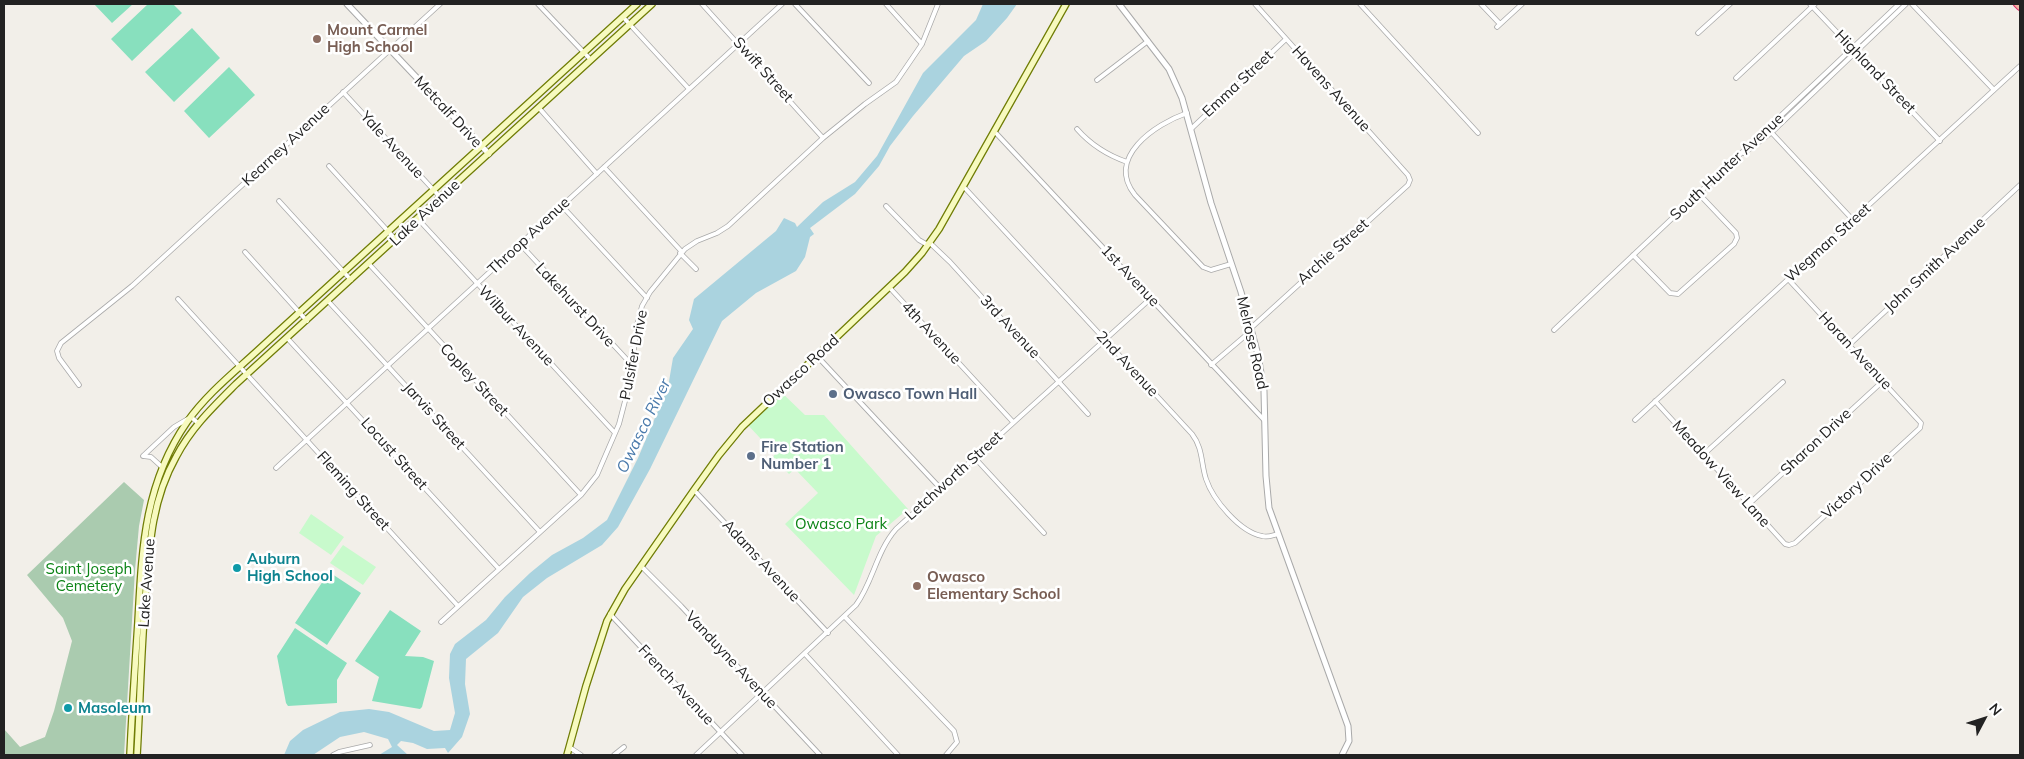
<!DOCTYPE html>
<html>
<head>
<meta charset="utf-8">
<style>
	body { margin:0 }
	#map { position:relative; width:2024px; height:759px; overflow:hidden; background:#f2efe9; font-family:Mulish,sans-serif }
	canvas { display:block }
	.frame { position:absolute; inset:0; border:5px solid #222; pointer-events:none }
	.north { position:absolute; left:1959px; top:694px; width:50px; height:50px; -webkit-text-stroke:4px #fff; paint-order:stroke; rotate:50deg; font-size:14px; font-weight:700; line-height:20px; text-align:center; color:#222 }
	.north::after { content:''; display:block; margin:auto; width:18px; height:22px; background:#222; clip-path:polygon(50% 0,100% 100%,50% 72%,0 100%) }
</style>
</head>
<body>
<div id="map">
<canvas width="2024" height="759"></canvas>
<div class="frame"></div>
<div class="north">N</div>
</div>
<script>
const context = document.querySelector('canvas').getContext('2d');
context.lineJoin = 'round';
function fill(path, color) { context.fillStyle = color; context.fill(path, 'evenodd'); }
function stroke(path, color, width, dash) { context.strokeStyle = color; context.lineWidth = width; context.lineCap = dash ? 'butt' : 'round'; context.setLineDash(dash || []); context.stroke(path); }
function label(font, color, halo, rows, align = 'center') {
  context.font = font + ' Mulish,sans-serif'; context.lineWidth = 5; context.setLineDash([]); context.textBaseline = 'middle'; context.strokeStyle = halo; context.fillStyle = color; for (const [text, x, y, turn = 0] of rows) {
    context.save(); context.translate(x, y); context.rotate((+turn || 0) * Math.PI / 180); context.textAlign = isNaN(turn) ? turn : align; if (halo) context.strokeText(text, 0, 0); context.fillText(text, 0, 0); context.restore();
  }
}
const cemetery = new Path2D(`
	M124,482L144,500L139,526L135,570L124,755H4V729L20,747L45,737L54,711L72,641L63,618L27,575Z`);
const park = new Path2D(`
	M780,391L805,415H824L908,509L876,536L854,595L785,524L818,493L795,469L789,474L773,457L775,454L746,423Z
	M311,514L344,537L331,555L299,533Z
	M343,545L376,567L363,585L330,563Z`);
const pitch = new Path2D(`
	M94,4H133L112,23Z
	M148,4H173L182,13L132,61L111,39Z
	M192,28L220,58L174,102L145,72Z
	M229,67L255,95L209,138L184,111Z
	M329,572L361,593L327,645L295,623Z
	M390,610L421,631L405,656L423,657L434,661L422,707L420,709L372,701L379,677L355,661Z
	M295,628L347,663L337,680V703L288,706L286,703L277,656Z`);
const water = new Path2D(`
	M983,4H1017L1007,18L986,41L964,56L913,116L890,146L879,166L855,194L810,228L814,234L810,237L805,257L796,271L756,293L722,321L650,469L618,527L602,545L547,578L523,597L498,633L466,659L465,684L470,714L462,737L448,753L445,748L427,749L413,743L401,741L397,745L408,755H379L392,747L388,739L364,732L340,737L313,755H284L290,741L303,730L340,712L369,709L389,712L434,731L450,730L455,713L449,678L450,654L455,644L486,620L505,597L530,573L552,555L583,538L607,520L638,458L668,387L673,358L693,329L689,320L694,299L776,231L784,218L795,223L797,227L823,202L855,182L877,156L923,73L976,20Z`);
const minor = new Path2D(`
	M538,4L591,60
	M702,4L823,138
	M795,4L869,83
	M886,4L922,44
	M1360,4L1478,133
	M1481,4L1500,24
	M1810,4L1940,141
	M1912,4L1994,90
	M623,17L689,89
	M1497,27L1522,4
	M1698,33L1730,4
	M1736,78L1815,4
	M1097,80L1148,41
	M343,92L441,198
	M539,108L597,174
	M1187,113C1155,124 1105,158 1135,195L1203,267L1211,270L1231,264
	M1077,129C1091,145 1107,155 1127,162
	M1191,129L1286,39
	M994,131L1265,421
	M1771,132L1853,220
	M1744,153L1772,132L1906,4
	M329,166L396,240
	M604,167L682,252
	M963,186L1192,434C1203,448 1201,464 1206,479C1213,500 1240,532 1262,536C1268,538 1273,535 1278,534
	M279,201L351,280
	M562,206L647,298
	M886,206L919,240L926,244L930,243L950,262L1088,414
	M418,219L615,433
	M520,244L632,365
	M245,252L307,321
	M680,253L696,269
	M1633,255L1670,293L1678,294L1734,244L1737,238L1736,233L1699,194
	M369,264L581,495
	M890,288L1013,422
	M178,299L458,606
	M328,301L540,532
	M1251,328L1408,185L1410,180L1408,175L1255,4
	M1554,330L1899,4
	M288,339L499,569
	M1849,345L2020,185
	M817,356L941,489
	M1211,365L1252,330
	M79,385L59,358L57,351L61,343L132,286L440,4
	M1655,401L1785,544L1789,545L1795,543L1920,428L1921,423L1788,279
	M1635,420L2020,66
	M1703,455L1783,382
	M143,456L174,427L191,417L198,423
	M143,456L151,457L162,467
	M974,457L1044,533
	M276,468L782,4
	M694,490L828,633
	M1749,504L1883,381
	M641,566L681,606L820,755
	M610,614L742,755
	M845,617L954,731L957,742L946,755
	M441,622L581,495L597,475L619,424L630,382L637,325L642,306L650,292L685,249L697,241L717,233L728,226L823,138L865,104L896,82L922,44L938,4
	M805,654L898,755
	M569,747L581,755
	M333,755L339,752L370,745
	M614,755L624,747
	M696,755L856,605C873,582 876,552 896,529L1150,299`);
const tertiary = new Path2D(`
	M347,4L489,154
	M1119,4L1169,69L1182,98L1211,203L1241,292L1258,355L1264,391L1266,476L1269,508L1348,726L1349,741L1342,755`);
const secondary = new Path2D(`
	M130,755C132,711 135,667 138,622C142,550 144,484 187,422C206,395 232,374 256,352L637,4
	M137,755C140,705 141,654 145,604C149,552 150,503 176,457C191,428 213,407 236,384L652,4
	M567,755L586,686L607,621L625,589L694,490L719,455L742,427L905,272L922,253L939,229L1066,4`);
const trunk = new Path2D(`
	M2017,4L2020,7`);
const markers = [
	[317,39,5,"#8d6e63"],
	[833,394,5,"#5c6f8a"],
	[751,456,5,"#5c6f8a"],
	[237,568,5,"#0f9aa8"],
	[917,586,5,"#8d6e63"],
	[68,708,5,"#0f9aa8"]
];
const educationNames = [
	["Mount Carmel",327,30],
	["High School",327,47],
	["Owasco",927,577],
	["Elementary School",927,594]
];
const streetNames = [
	["Swift Street",763,70,48],
	["Highland Street",1875,72,46],
	["Emma Street",1238,84,-43],
	["Havens Avenue",1331,89,48],
	["Metcalf Drive",448,112,47],
	["Kearney Avenue",286,145,-43],
	["Yale Avenue",392,145,47],
	["South Hunter Avenue",1727,167,-43],
	["Lake Avenue",425,213,-43],
	["Throop Avenue",529,236,-43],
	["Wegman Street",1828,243,-42],
	["Archie Street",1333,252,-42],
	["John Smith Avenue",1935,265,-43],
	["1st Avenue",1130,276,47],
	["Lakehurst Drive",575,305,47],
	["Wilbur Avenue",516,326,47],
	["3rd Avenue",1010,327,47],
	["4th Avenue",931,333,47],
	["Melrose Road",1252,343,77],
	["Horan Avenue",1855,351,47],
	["Pulsifer Drive",634,355,-79],
	["2nd Avenue",1127,364,47],
	["Owasco Road",801,371,-43],
	["Copley Street",474,380,47],
	["Jarvis Street",434,416,48],
	["Sharon Drive",1816,442,-43],
	["Locust Street",394,454,48],
	["Meadow View Lane",1721,474,48],
	["Letchworth Street",954,476,-42],
	["Victory Drive",1857,486,-43],
	["Fleming Street",353,491,48],
	["Adams Avenue",761,561,47],
	["Lake Avenue",147,583,-86],
	["Vanduyne Avenue",731,660,47],
	["French Avenue",676,685,47]
];
const serviceNames = [
	["Owasco Town Hall",843,394],
	["Fire Station",761,447],
	["Number 1",761,464]
];
const parkNames = [
	["Owasco Park",841,524],
	["Saint Joseph",89,569],
	["Cemetery",89,586]
];
const cultureNames = [
	["Auburn",247,559],
	["High School",247,576],
	["Masoleum",78,708]
];
const waterNames = [
	["Owasco River",644,426,-64]
];
fill(cemetery, '#aacbaf');
fill(park, '#c8facc');
fill(pitch, '#88e0be');
fill(water, '#aad3df');
stroke(minor, '#a9a9a9', 5.5);
stroke(tertiary, '#a9a9a9', 7);
stroke(secondary, '#707d05', 8);
stroke(trunk, '#dc2a67', 8);
stroke(minor, '#fff', 4);
stroke(tertiary, '#fff', 5);
stroke(secondary, '#f7fabf', 5.5);
stroke(trunk, '#f2b4a3', 6);
for (const [x, y, r, color] of markers) { const dot = new Path2D(); dot.arc(x, y, r, 0, 2 * Math.PI); context.fillStyle = color; context.fill(dot); stroke(dot, '#fff', 2); }
label('bold 15px', '#785e54', '#fff', educationNames, 'left');
label('15px', '#222', '#fff', streetNames);
label('bold 15px', '#4e5e75', '#fff', serviceNames, 'left');
label('15px', '#0c8416', '#fff', parkNames);
label('bold 15px', '#0d838f', '#fff', cultureNames, 'left');
label('italic 16px', '#4a7aab', '#fff', waterNames);
</script>
</body>
</html>
